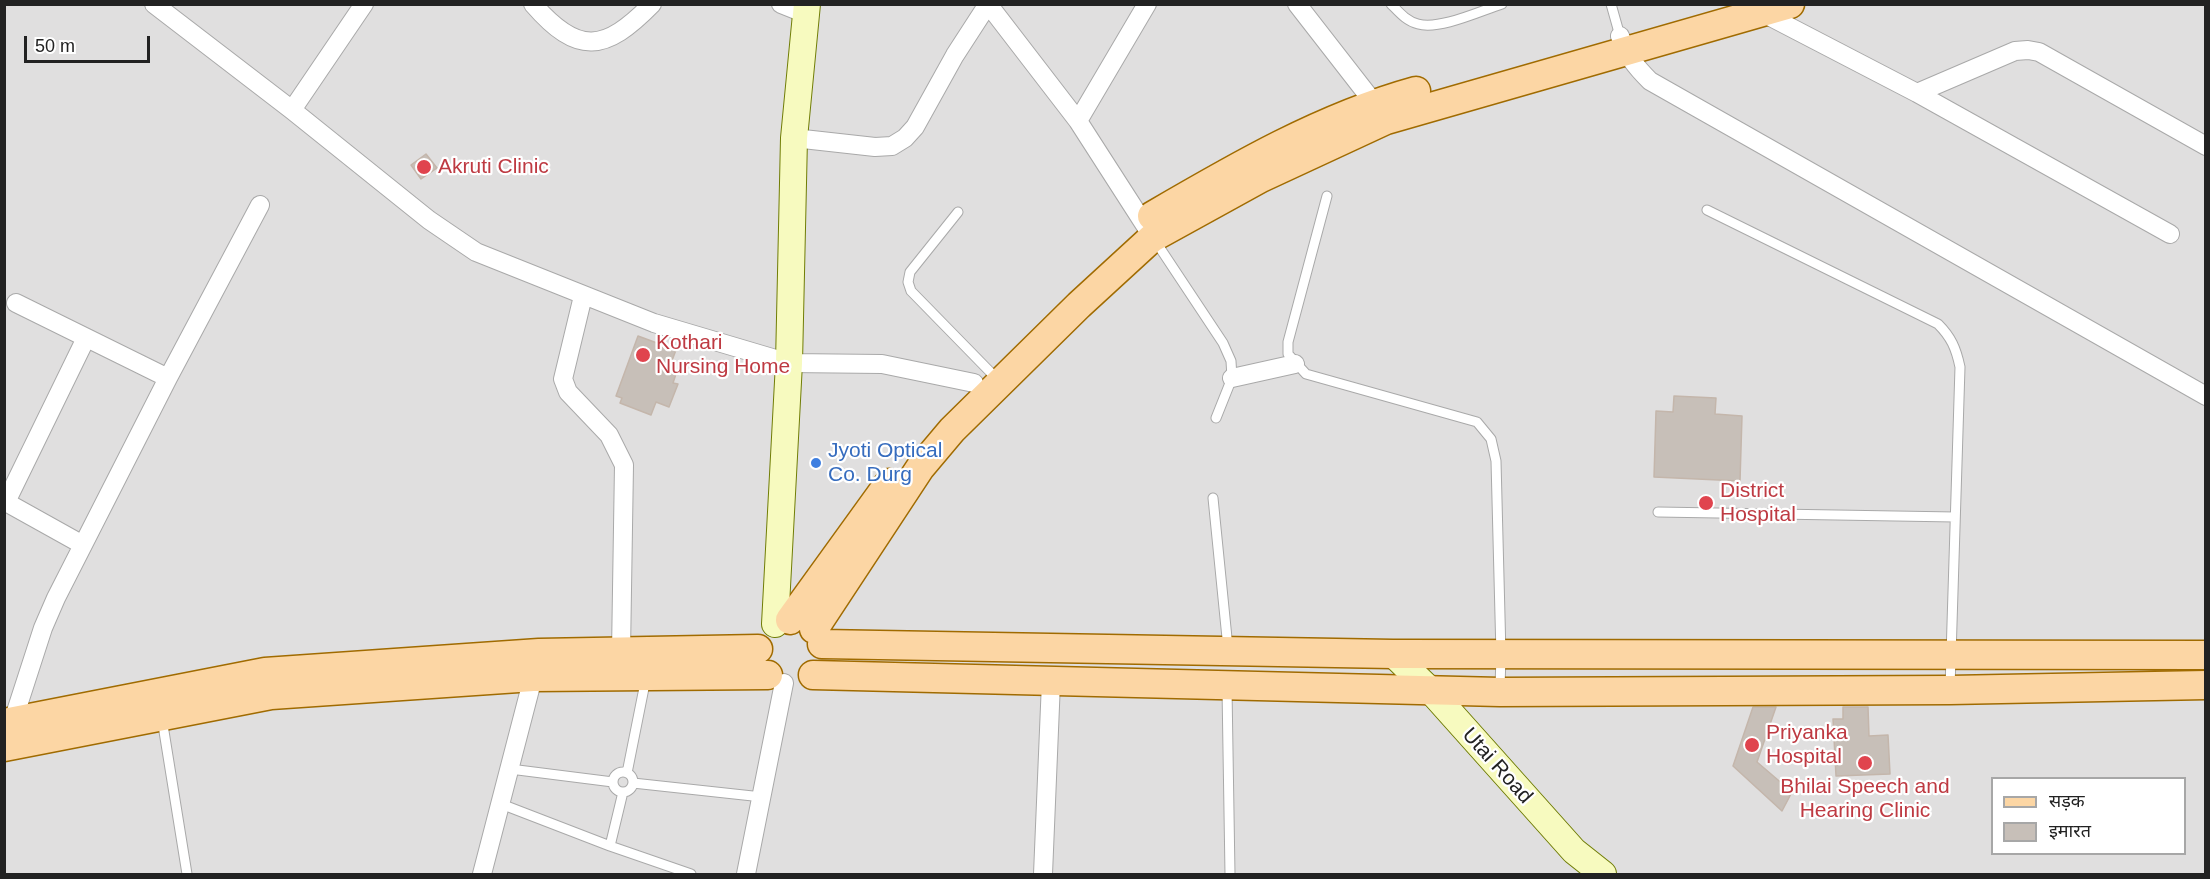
<!DOCTYPE html>
<html>
<head>
<meta charset="utf-8">
<style>
	body { margin:0 }
	#map { position:relative; width:2210px; height:879px; overflow:hidden; background:#f2efe9; font-family:Helvetica,"Noto Sans Devanagari",sans-serif }
	canvas { display:block }
	.frame { position:absolute; inset:0; border:6px solid #222; pointer-events:none }
	.legend { position:absolute; left:1991px; top:777px; width:195px; height:78px; box-sizing:border-box; background:#fff; border:2px solid #a7a7a7; margin:0; padding:8px 10px; list-style:none; font-size:18px; color:#222 }
	.legend li { display:flex; align-items:center; gap:12px; height:30px }
	.legend b { width:30px; border:2px solid #a7a7a7 }
	.scale { position:absolute; left:24px; top:36px; width:126px; height:27px; box-sizing:border-box; border:3px solid #222; border-top:0; padding-left:8px; font-size:18px; line-height:21px; white-space:nowrap; color:#222; -webkit-text-stroke:4px #fff; paint-order:stroke }
</style>
</head>
<body>
<div id="map">
<canvas width="2210" height="879"></canvas>
<div class="frame"></div>
<ul class="legend">
<li><b style="height:8px;background:#fcd6a4"></b>सड़क</li>
<li><b style="height:16px;background:#c7bfb8"></b>इमारत</li>
</ul>
<div class="scale">50 m</div>
</div>
<script>
const context = document.querySelector('canvas').getContext('2d');
context.lineJoin = 'round';
function fill(path, color) { context.fillStyle = color; context.fill(path, 'evenodd'); }
function stroke(path, color, width, dash) { context.strokeStyle = color; context.lineWidth = width; context.lineCap = dash ? 'butt' : 'round'; context.setLineDash(dash || []); context.stroke(path); }
function label(font, color, halo, rows, align = 'center') {
  context.font = font + ' Helvetica,sans-serif'; context.lineWidth = 4.5; context.setLineDash([]); context.textBaseline = 'middle'; context.strokeStyle = halo; context.fillStyle = color; for (const [text, x, y, turn = 0] of rows) {
    context.save(); context.translate(x, y); context.rotate((+turn || 0) * Math.PI / 180); context.textAlign = isNaN(turn) ? turn : align; if (halo) context.strokeText(text, 0, 0); context.fillText(text, 0, 0); context.restore();
  }
}
const residential = new Path2D(`
	M5,5H2205V874H5ZM1992,778H2184V854H1992Z`);
const building = new Path2D(`
	M426,154L437,168L421,179L411,165Z
	M638,336L676,350L668,371L676,374L673,383L678,384L669,407L656,402L651,415L620,403L622,398L616,396Z
	M1674,396L1716,398L1715,414L1742,416L1740,481L1654,477L1656,411L1673,412Z
	M1753,707H1776L1757,762L1792,792L1782,811L1733,766Z
	M1843,707H1868L1869,736L1888,735L1890,774L1836,776L1833,719H1843Z`);
const lane = new Path2D(`
	M1391,4C1399,12 1406,21 1418,24C1440,30 1480,11 1502,4
	M1611,4L1620,36
	M1327,196L1288,342V354L1306,374L1477,422L1491,439L1496,461L1501,655L1500,688
	M1707,210L1938,324C1951,337 1956,348 1960,367L1950,688
	M958,212L910,272L908,282L911,291L999,381
	M1154,239L1223,343L1231,361L1232,378L1216,418
	M1213,498L1228,648
	M1658,512L1955,517
	M1227,689L1230,874
	M162,719L187,874
	M510,769L613,782
	M613 782a10 10 0 1 1 20 0a10 10 0 1 1-20 0Z
	M627,773L646,678
	M633,783L762,797
	M501,804L610,846L691,874
	M610,846L623,792`);
const street = new Path2D(`
	M154,4L292,110L429,220L476,252L654,323L789,363L882,364L974,383
	M533,4C578,56 605,52 652,4
	M781,4L806,14
	M988,4L1078,121L1150,233
	M1297,4L1381,112
	M1760,9L1761,12L1917,93L2170,234
	M1620,36C1626,55 1636,67 1650,81L2206,396
	M1917,93L2015,51L2028,50L2039,52L2206,146
	M292,110L364,4
	M1078,121L1147,4
	M794,138L875,147L892,146L905,138L915,127L955,55L988,4
	M583,296L563,379L568,392L609,435L624,465L621,652
	M16,303L168,378
	M1232,378L1295,364
	M4,501L83,545
	M6,502L86,338
	M10,730L43,628L56,598L168,378L260,205
	M482,874L535,670
	M746,874L784,683
	M1043,874L1051,682`);
const secondary = new Path2D(`
	M775,624L789,363L794,138L807,4
	M1393,654L1431,691L1574,851L1603,874`);
const primary = new Path2D(`
	M1152,216C1236,167 1322,117 1416,91
	M790,620L889,483
	M814,629L920,468L952,430L1079,305L1152,238L1261,178L1386,120L1790,4
	M822,644L1393,654L2206,655
	M813,675L1500,692L1950,690L2206,685
	M4,723L265,672L539,653L758,649
	M4,747L271,695L533,677L768,675`);
const markers = [
	[424,167,8,"#e0444e"],
	[643,355,8,"#e0444e"],
	[816,463,6,"#3f7fe0"],
	[1706,503,8,"#e0444e"],
	[1752,745,8,"#e0444e"],
	[1865,763,8,"#e0444e"]
];
const healthNames = [
	["Akruti Clinic",438,167],
	["Kothari",656,343],
	["Nursing Home",656,367],
	["District",1720,491],
	["Hospital",1720,515],
	["Priyanka",1766,733],
	["Hospital",1766,757],
	["Bhilai Speech and",1865,787,"center"],
	["Hearing Clinic",1865,811,"center"]
];
const shopNames = [
	["Jyoti Optical",828,451],
	["Co. Durg",828,475]
];
const streetNames = [
	["Utai Road",1497,766,48]
];
fill(residential, '#e0dfdf');
fill(building, '#c7bfb8');
stroke(building, '#c4b6ab', 1.5);
stroke(lane, '#a9a9a9', 11);
stroke(street, '#a9a9a9', 20);
stroke(secondary, '#707d05', 28);
stroke(primary, '#a06b00', 31);
stroke(lane, '#fff', 9);
stroke(street, '#fff', 18);
stroke(secondary, '#f7fabf', 26);
stroke(primary, '#fcd6a4', 28);
for (const [x, y, r, color] of markers) { const dot = new Path2D(); dot.arc(x, y, r, 0, 2 * Math.PI); context.fillStyle = color; context.fill(dot); stroke(dot, '#fff', 2); }
label('21px', '#be3a42', '#fff', healthNames, 'left');
label('21px', '#366cbe', '#fff', shopNames, 'left');
label('21px', '#222', '#fff', streetNames);
</script>
</body>
</html>
